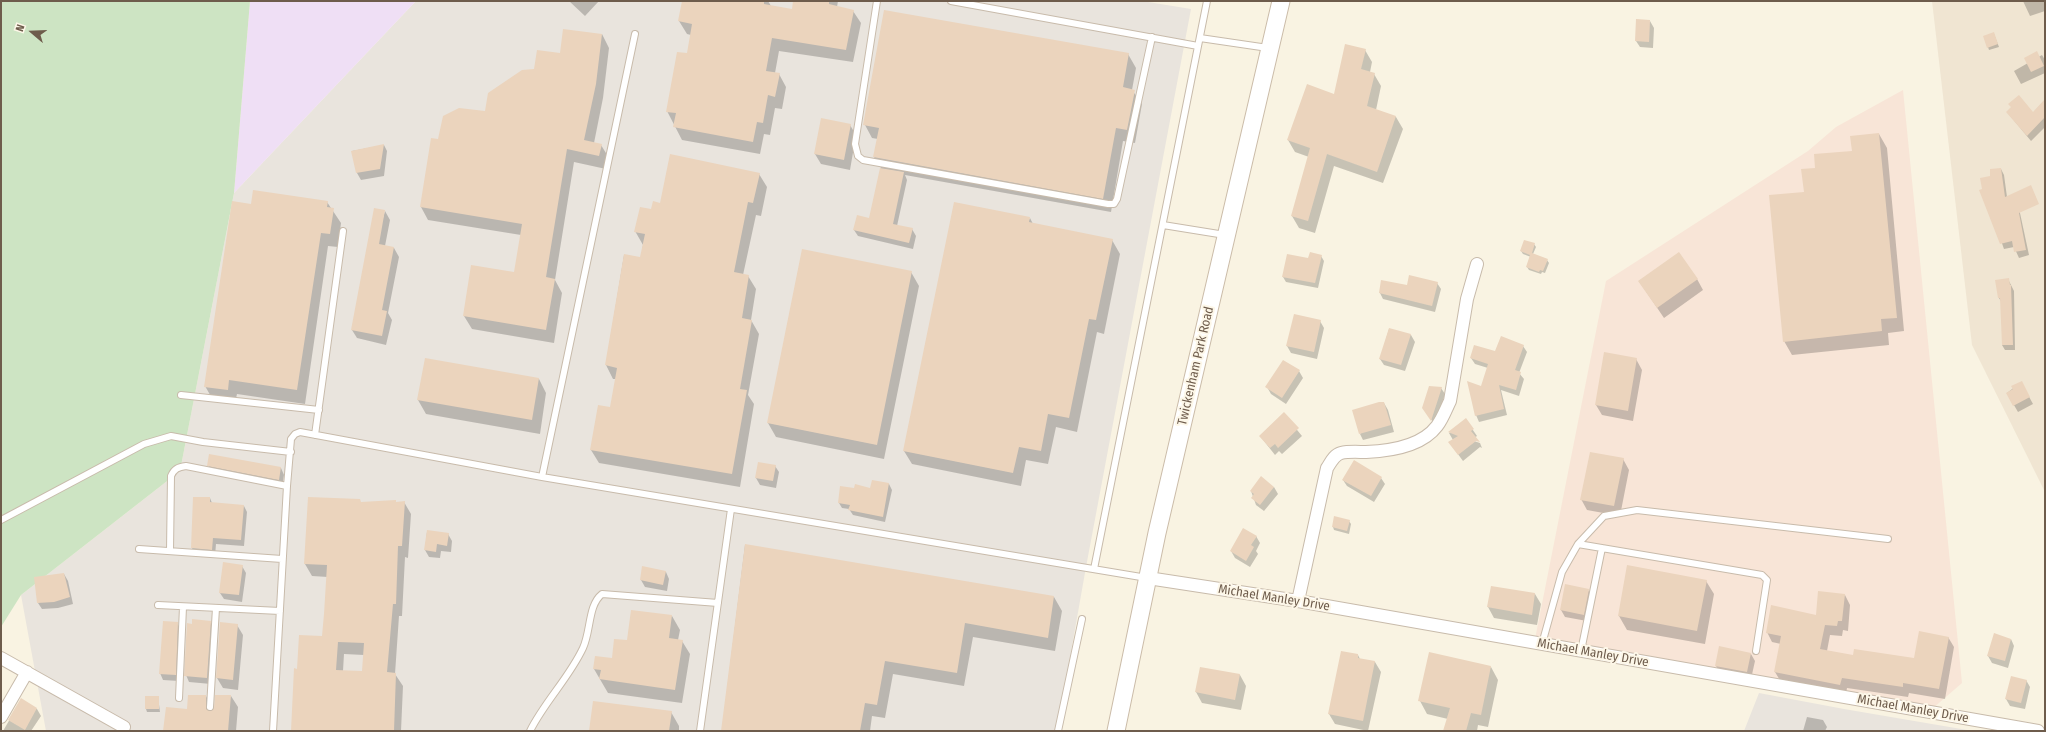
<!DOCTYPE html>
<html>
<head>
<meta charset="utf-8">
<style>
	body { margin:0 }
	#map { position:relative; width:2046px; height:732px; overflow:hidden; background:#f9f3e2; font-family:"Fira Sans Condensed",sans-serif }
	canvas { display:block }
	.frame { position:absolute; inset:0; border:2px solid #6e5c4c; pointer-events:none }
	.north { position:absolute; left:12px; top:12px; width:40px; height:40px; -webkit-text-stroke:3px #fdf7e8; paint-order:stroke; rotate:289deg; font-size:11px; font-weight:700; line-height:16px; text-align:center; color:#6e5c4c }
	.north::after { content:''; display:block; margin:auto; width:14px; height:18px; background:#6e5c4c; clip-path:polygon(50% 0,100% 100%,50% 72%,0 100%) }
</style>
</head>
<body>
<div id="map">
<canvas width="2046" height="732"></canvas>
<div class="frame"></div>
<div class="north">N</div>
</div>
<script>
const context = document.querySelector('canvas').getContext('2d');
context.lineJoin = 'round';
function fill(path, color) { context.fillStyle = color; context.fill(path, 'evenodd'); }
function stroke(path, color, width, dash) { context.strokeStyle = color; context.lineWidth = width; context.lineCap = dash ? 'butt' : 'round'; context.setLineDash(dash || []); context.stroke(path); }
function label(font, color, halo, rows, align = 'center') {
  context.font = font + ' "Fira Sans Condensed",sans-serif'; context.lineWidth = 4; context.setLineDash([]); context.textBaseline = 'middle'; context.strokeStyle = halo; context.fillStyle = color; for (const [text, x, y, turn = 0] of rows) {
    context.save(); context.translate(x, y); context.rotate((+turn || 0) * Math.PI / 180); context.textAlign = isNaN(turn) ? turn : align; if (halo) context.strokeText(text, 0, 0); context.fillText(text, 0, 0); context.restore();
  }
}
const residential = new Path2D(`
	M1932,1H2045V492L1972,345Z`);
const commercial = new Path2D(`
	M1903,90L1962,683L1932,709L1535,639L1606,281L1808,151L1836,127Z`);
const industrial = new Path2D(`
	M416,1H1142L1191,9L1086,567L1057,731H46L21,595L180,471L234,193Z
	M1759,693L1844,709L1973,731H1744Z`);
const education = new Path2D(`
	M250,1H416L234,193Z`);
const green = new Path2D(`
	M1,1H250L234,193L180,471L21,595L1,627Z`);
const shadow = new Path2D(`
	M569,1H599L585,16Z
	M683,1H768L771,6L793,10L794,1H838L837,7L853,11L861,23L853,62L779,51L775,73L779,74L786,87L782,109L775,108L770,135L764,134L760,154L682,140L667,111L688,54L691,35L687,34L679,21Z
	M2023,1H2045V11L2030,16Z
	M1650,21L1654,28L1653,48L1640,47L1636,41Z
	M602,34L609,48L603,98L594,143L601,145L609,158L606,169L574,162L555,280L562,293L554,343L472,329L464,316L515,273L521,235L428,220L421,207L439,140L485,112L535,70L561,54Z
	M1994,34L1999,47L1989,50L1988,47Z
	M1365,50L1372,62L1370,72L1374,74L1381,86L1376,110L1396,117L1403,129L1383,183L1334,166L1315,233L1299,228L1292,216L1309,157L1295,152L1288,140L1335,95Z
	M1128,54L1136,68L1132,90L1142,104L1135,143L1123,141L1111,212L905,175L907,180L897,226L912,229L916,236L913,249L858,236L854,230L870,219L881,168L874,157L878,139L872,138L865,125Z
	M2042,55L2045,60V73L2021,84L2014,71Z
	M2045,100V127L2031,141L2007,112L2033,113Z
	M850,125L856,135L850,170L821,164L815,154Z
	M1879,134L1887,148L1904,331L1888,333L1889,345L1792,355L1784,341L1805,193L1816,168L1853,152Z
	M384,145L387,151L384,176L361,180L357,173L352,151Z
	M2001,169L2004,175L2007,197L2017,199L2029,255L2019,258L2014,247L2004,249L1983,190L1992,177Z
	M759,174L767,187L761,216L756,215L743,275L748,276L756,289L751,320L759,334L748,395L754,404L740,487L599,463L591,450L611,408L616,379H613L606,365L624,255L641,258L643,245L635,231L652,210L661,204Z
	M327,202L341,223L338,247L328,246L305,404L237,394L235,403L213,400L205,386L252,205Z
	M385,211L390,220L385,246L394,248L399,257L388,313L392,320L386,345L357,338L352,330Z
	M1030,218L1033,224L1112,240L1120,254L1104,334L1097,332L1077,432L1056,427L1048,464L1026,460L1021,486L912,464L904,451Z
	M1534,244L1536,247L1533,254L1547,260L1549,263L1545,273L1542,272L1541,274L1529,270L1527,267L1531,257L1523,254L1521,251Z
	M803,250L911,272L919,286L884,459L776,437L768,423Z
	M1321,256L1324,261L1318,288L1286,282L1283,277L1309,259Z
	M1697,279L1703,290L1664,318L1639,281Z
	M2008,279L2014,291L2015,350H2005L2002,345V303L1999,298Z
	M1437,283L1441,289L1435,312L1383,299L1380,293Z
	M1320,321L1324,328L1317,359L1291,353L1287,346Z
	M1389,329L1411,335L1415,342L1405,371L1384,365L1380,359Z
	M1523,346L1527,352L1519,373L1524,379L1519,396L1501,390L1507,415L1479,422L1476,415L1488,368L1475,364L1471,358Z
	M1636,359L1642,370L1633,421L1602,415L1596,405Z
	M1299,371L1303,378L1286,404L1271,394L1267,387Z
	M539,379L546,393L540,434L426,414L418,400Z
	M2021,382L2033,404L2018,412L2007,393Z
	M1441,388L1445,394L1435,425L1423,408Z
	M1384,403L1388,410L1394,432L1363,440L1360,434Z
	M1284,414L1302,436L1282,454L1279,451L1275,455L1260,436Z
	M1466,420L1477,436L1471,440L1480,443L1482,448L1480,447L1463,461L1449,442L1453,440L1449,433Z
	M1623,459L1629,470L1620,516L1587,510L1581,499Z
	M759,463L775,466L779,472L776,488L760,485L756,478Z
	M208,465L281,468L284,475L282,486L212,472Z
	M1381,478L1385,484L1374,502L1347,486L1343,480Z
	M889,484L892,490L885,522L853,515L849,509L842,508L839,503L871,489Z
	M1274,487L1278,494L1264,511L1256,505L1251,491Z
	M210,498L212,503L244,506L247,512L244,546L216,544L215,556L195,554L192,548Z
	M404,502L411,514L408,558L405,557L402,616H399L395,674L403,686L401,731H292L298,670L323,637L328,577L312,576L305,564L361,503ZM344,654L364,655L363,672L343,671Z
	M1349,521L1351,524L1349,534L1334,530L1333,527Z
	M427,532L448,534L452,541L451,552L441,551L440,558L429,557L425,550Z
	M1256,536L1260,543L1256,551L1258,554L1250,567L1235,558L1231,551Z
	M745,545L1054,597L1062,611L1055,651L973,637L964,686L893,674L885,718L872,716L870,731H722Z
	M242,566L246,573L242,602L224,599L220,593Z
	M643,568L666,572L669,579L667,591L645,587L641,580Z
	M64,574L68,581L73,604L58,608L42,609L38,603Z
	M1706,581L1714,594L1705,644L1627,630L1619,616Z
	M1566,585L1588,590L1592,597L1587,621L1565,617L1561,610Z
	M1535,594L1541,604L1537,625L1494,618L1488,607Z
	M1845,595L1850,605L1848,631L1843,630L1842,636L1830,635L1827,651L1854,656L1915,659L1948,637L1954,647L1945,699L1909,693L1908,697L1847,688L1846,694L1781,682L1775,672L1781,644L1772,642L1767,632L1817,616Z
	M672,616L680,630L678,640L682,641L690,654L682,703L608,693L594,669L612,659L627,641Z
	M210,622L214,629L211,684L189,682L186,675Z
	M177,623L181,630L179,681L163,680L160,673Z
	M237,625L243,635L238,690L223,688L217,678Z
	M2011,639L2014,646L2008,668L1992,663L1988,656Z
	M1751,654L1755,661L1751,679L1720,672L1716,666Z
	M1358,655L1360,659L1375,662L1381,672L1368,731L1335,724L1329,714Z
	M1491,667L1498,680L1488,727L1478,725L1477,731H1444L1448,719L1427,714L1420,701Z
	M1201,668L1240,675L1246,686L1241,710L1202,703L1196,692Z
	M2026,680L2030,687L2025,709L2010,706L2006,699Z
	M206,696L212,708V711L231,696L238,707L236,731H164Z
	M158,697L160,712H147L146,709Z
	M21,700L37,709L41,716L31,731H3Z
	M671,712L679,726V731H590Z
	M1807,717L1823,720L1827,727L1825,731H1803Z`);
const building = new Path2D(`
	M682,1H764V4L792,9L793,1H829V4L854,10L846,50L772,38L766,71L780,73L775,97L768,95L763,123L757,122L753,142L673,127L676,113L666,112L677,52L687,53L692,24L678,21Z
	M884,10L1129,53L1123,87L1135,90L1127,130L1116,128L1103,199L873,157L879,128L863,125Z
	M1636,19L1650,20L1649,42L1635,41Z
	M563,29L602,34L596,84L584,140L602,144L599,156L567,149L546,277L555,279L546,330L463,316L471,265L514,272L522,224L420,207L431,138L438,139L443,116L459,108L485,111L488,93L522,70L534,69L537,50L560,53Z
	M1994,32L1998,44L1987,48L1983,36Z
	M1345,44L1366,49L1361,69L1375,73L1367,106L1396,116L1377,172L1327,154L1308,221L1291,216L1310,148L1287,140L1307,84L1334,94Z
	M2037,51L2044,66L2031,72L2024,58Z
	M2019,95L2033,112L2045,99V117L2027,136L2006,112L2011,107L2008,104Z
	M821,118L851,124L844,160L814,154Z
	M1879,133L1897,318L1881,319L1882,331L1783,342L1769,195L1804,192L1801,169L1815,168L1814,154L1852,151L1850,136Z
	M384,144L380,169L356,173L351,151Z
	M670,154L760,173L753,203L748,202L734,272L749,275L742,318L752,320L740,389L747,390L732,474L590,450L598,405L610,407L617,368L605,365L624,254L640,257L645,234L634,232L640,207L651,209L653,201L660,203Z
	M880,168L904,172L893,224L913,228L909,243L853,230L857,215L869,218Z
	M2001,168L2005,197L2031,185L2039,204L2019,213L2026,250L2014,252L2012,241L2000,244L1979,190L1982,189L1980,178L1990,176V169Z
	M253,190L328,201L327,207L334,208L330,234L321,233L297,390L229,380L228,390L204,387L232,201L251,204Z
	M954,202L1030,217L1029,222L1113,239L1096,320L1089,319L1069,418L1048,414L1041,451L1019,447L1013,473L903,451Z
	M374,208L385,210L379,244L394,247L382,310L387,311L382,336L351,330Z
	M1524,240L1535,243L1532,253L1548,259L1543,271L1540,270L1539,272L1526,267L1530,255L1520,251Z
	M802,249L912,271L877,445L767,423Z
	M1310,252L1322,255L1315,283L1282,277L1287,254L1308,258Z
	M1679,252L1698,279L1657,308L1638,281Z
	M1409,275L1438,282L1432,306L1379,293L1381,280L1407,285Z
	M2009,278L2010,285H2011L2013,345H2002L2000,298H1998L1995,280Z
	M1294,314L1321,320L1314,352L1286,346Z
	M1389,328L1411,334L1401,365L1379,359Z
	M1501,336L1524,345L1515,370L1521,372L1516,390L1499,385L1504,409L1475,416L1467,381L1481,386L1488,364L1470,358L1474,345L1495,351Z
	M1604,352L1637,358L1628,411L1595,405Z
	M425,358L539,378L532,420L417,400Z
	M1283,360L1300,370L1282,398L1265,387Z
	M2022,381L2030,397L2013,406L2006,393L2013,389L2011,386Z
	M1429,386L1442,387L1431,421L1422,408Z
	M1379,402H1384L1391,425L1359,434L1352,410Z
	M1284,412L1299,428L1278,448L1275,444L1270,448L1259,436Z
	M1466,418L1474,429L1471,431L1480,442L1476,441L1458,455L1448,442L1458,436L1448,432Z
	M1590,452L1624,458L1614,506L1580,500Z
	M209,454L281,467L279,480L207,466Z
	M1354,460L1382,477L1371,496L1342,480Z
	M758,462L776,465L773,481L755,478Z
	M1261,476L1274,487L1260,505L1251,498L1254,494L1250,491Z
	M872,480L889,483L883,517L848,510L850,505L838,503L840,486L854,488L855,484L870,488Z
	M193,497H210V502L244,505L241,540L213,538L212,550L191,548Z
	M308,497L360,499L361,502L396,500V502L405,501L402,546H398L396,604H393L387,672L396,673L394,731H291L294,668L297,669L299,635L322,636L324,614L327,565L304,564ZM338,642L364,643L362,671L336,670Z
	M1334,516L1350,520L1347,531L1332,527Z
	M1243,528L1257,536L1251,545L1254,547L1246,561L1230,551Z
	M427,530L449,533L447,546L437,544L436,552L424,550Z
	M745,544L1054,596L1048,638L965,623L957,673L885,661L877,705L865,703L860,731H721Z
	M223,562L243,565L239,595L219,593Z
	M1627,565L1707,580L1697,631L1618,616Z
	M642,566L666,571L663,585L640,580Z
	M64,573L70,597L54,602L37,603L34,577Z
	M1565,584L1589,589L1584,615L1560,610Z
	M1491,586L1535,593L1532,615L1487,607Z
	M1818,591L1845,594L1842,621H1838L1837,626L1825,625L1820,649L1853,655L1854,649L1914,658L1919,631L1949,637L1939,689L1903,683V687L1842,678L1840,685L1774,672L1781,636L1766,633L1771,605L1816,615Z
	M631,610L672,615L669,638L683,640L675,690L599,679L601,670L593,669L595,656L612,658L614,639L627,640Z
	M192,619L211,621L207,678L184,676L187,623L192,624Z
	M163,621L178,622L176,675L159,674Z
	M220,622L238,624L233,680L216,678Z
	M1994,633L2011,639L2005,661L1987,656Z
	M1719,646L1751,653L1747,672L1715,666Z
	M1341,651L1358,654V658L1375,661L1363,721L1328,714Z
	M1429,652L1491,666L1481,715L1471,713L1466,731H1443L1450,708L1418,701Z
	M1200,667L1240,674L1235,700L1195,692Z
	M2011,676L2027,680L2021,703L2005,699Z
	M188,695H206V709L210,711L214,708L215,695H231L228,731H163L166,707L187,709Z
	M145,696H159V709H145Z
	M21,698L37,708L25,730L8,720Z
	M593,701L672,711L669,731H589Z`);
const service = new Path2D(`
	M877,1L855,144L858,156L863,160L1108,204H1114L1117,199L1152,37
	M951,1L1198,46
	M1200,38L1268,48
	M1163,225L1225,235
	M181,395L319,410
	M315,435L343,231
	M542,477L635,34
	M1,520L144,444L171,436L203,442L291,452
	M1578,544L1762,575L1767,580L1756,651
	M139,549L282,559
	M170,551L171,476C174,469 178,467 186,466L287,486
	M1094,569L1207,1
	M158,605L280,611
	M1542,644L1562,572L1578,544L1604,516L1637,510L1888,539
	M1581,651L1602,548
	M179,698L183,607
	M210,707L216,608
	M273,731L287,486L291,439L295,434L300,432L542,477L1147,578
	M530,731C545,701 569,678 583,648C591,631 588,605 602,594L718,603
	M700,731L731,509
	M1058,731L1082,619`);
const minor = new Path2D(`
	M1148,578L1298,601L2038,731
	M1298,601L1327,468C1331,462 1334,455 1341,453C1349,451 1359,452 1366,452C1390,451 1422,446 1437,426C1443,418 1446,409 1450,401L1467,299L1477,264
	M1,658L124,727
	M1,717L27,672`);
const secondary = new Path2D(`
	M1116,731L1157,533L1281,1`);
const streetNames = [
	["Twickenham Park Road",1196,366,-77],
	["Michael Manley Drive",1274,598,9],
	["Michael Manley Drive",1593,653,10],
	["Michael Manley Drive",1913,709,10]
];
fill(residential, '#f0e5d2');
fill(commercial, '#f8e5d7');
fill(industrial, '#e9e4dd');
fill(education, '#efdff5');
fill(green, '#cde4c3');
fill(shadow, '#0003');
fill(building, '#ebd4bd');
stroke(service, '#c8bbab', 8);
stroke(minor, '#c8bbab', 14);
stroke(secondary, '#cbbca9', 19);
stroke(service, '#fff', 6);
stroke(minor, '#fff', 12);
stroke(secondary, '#fff', 17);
label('13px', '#6e5c4c', '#fdf7e8', streetNames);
</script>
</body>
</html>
